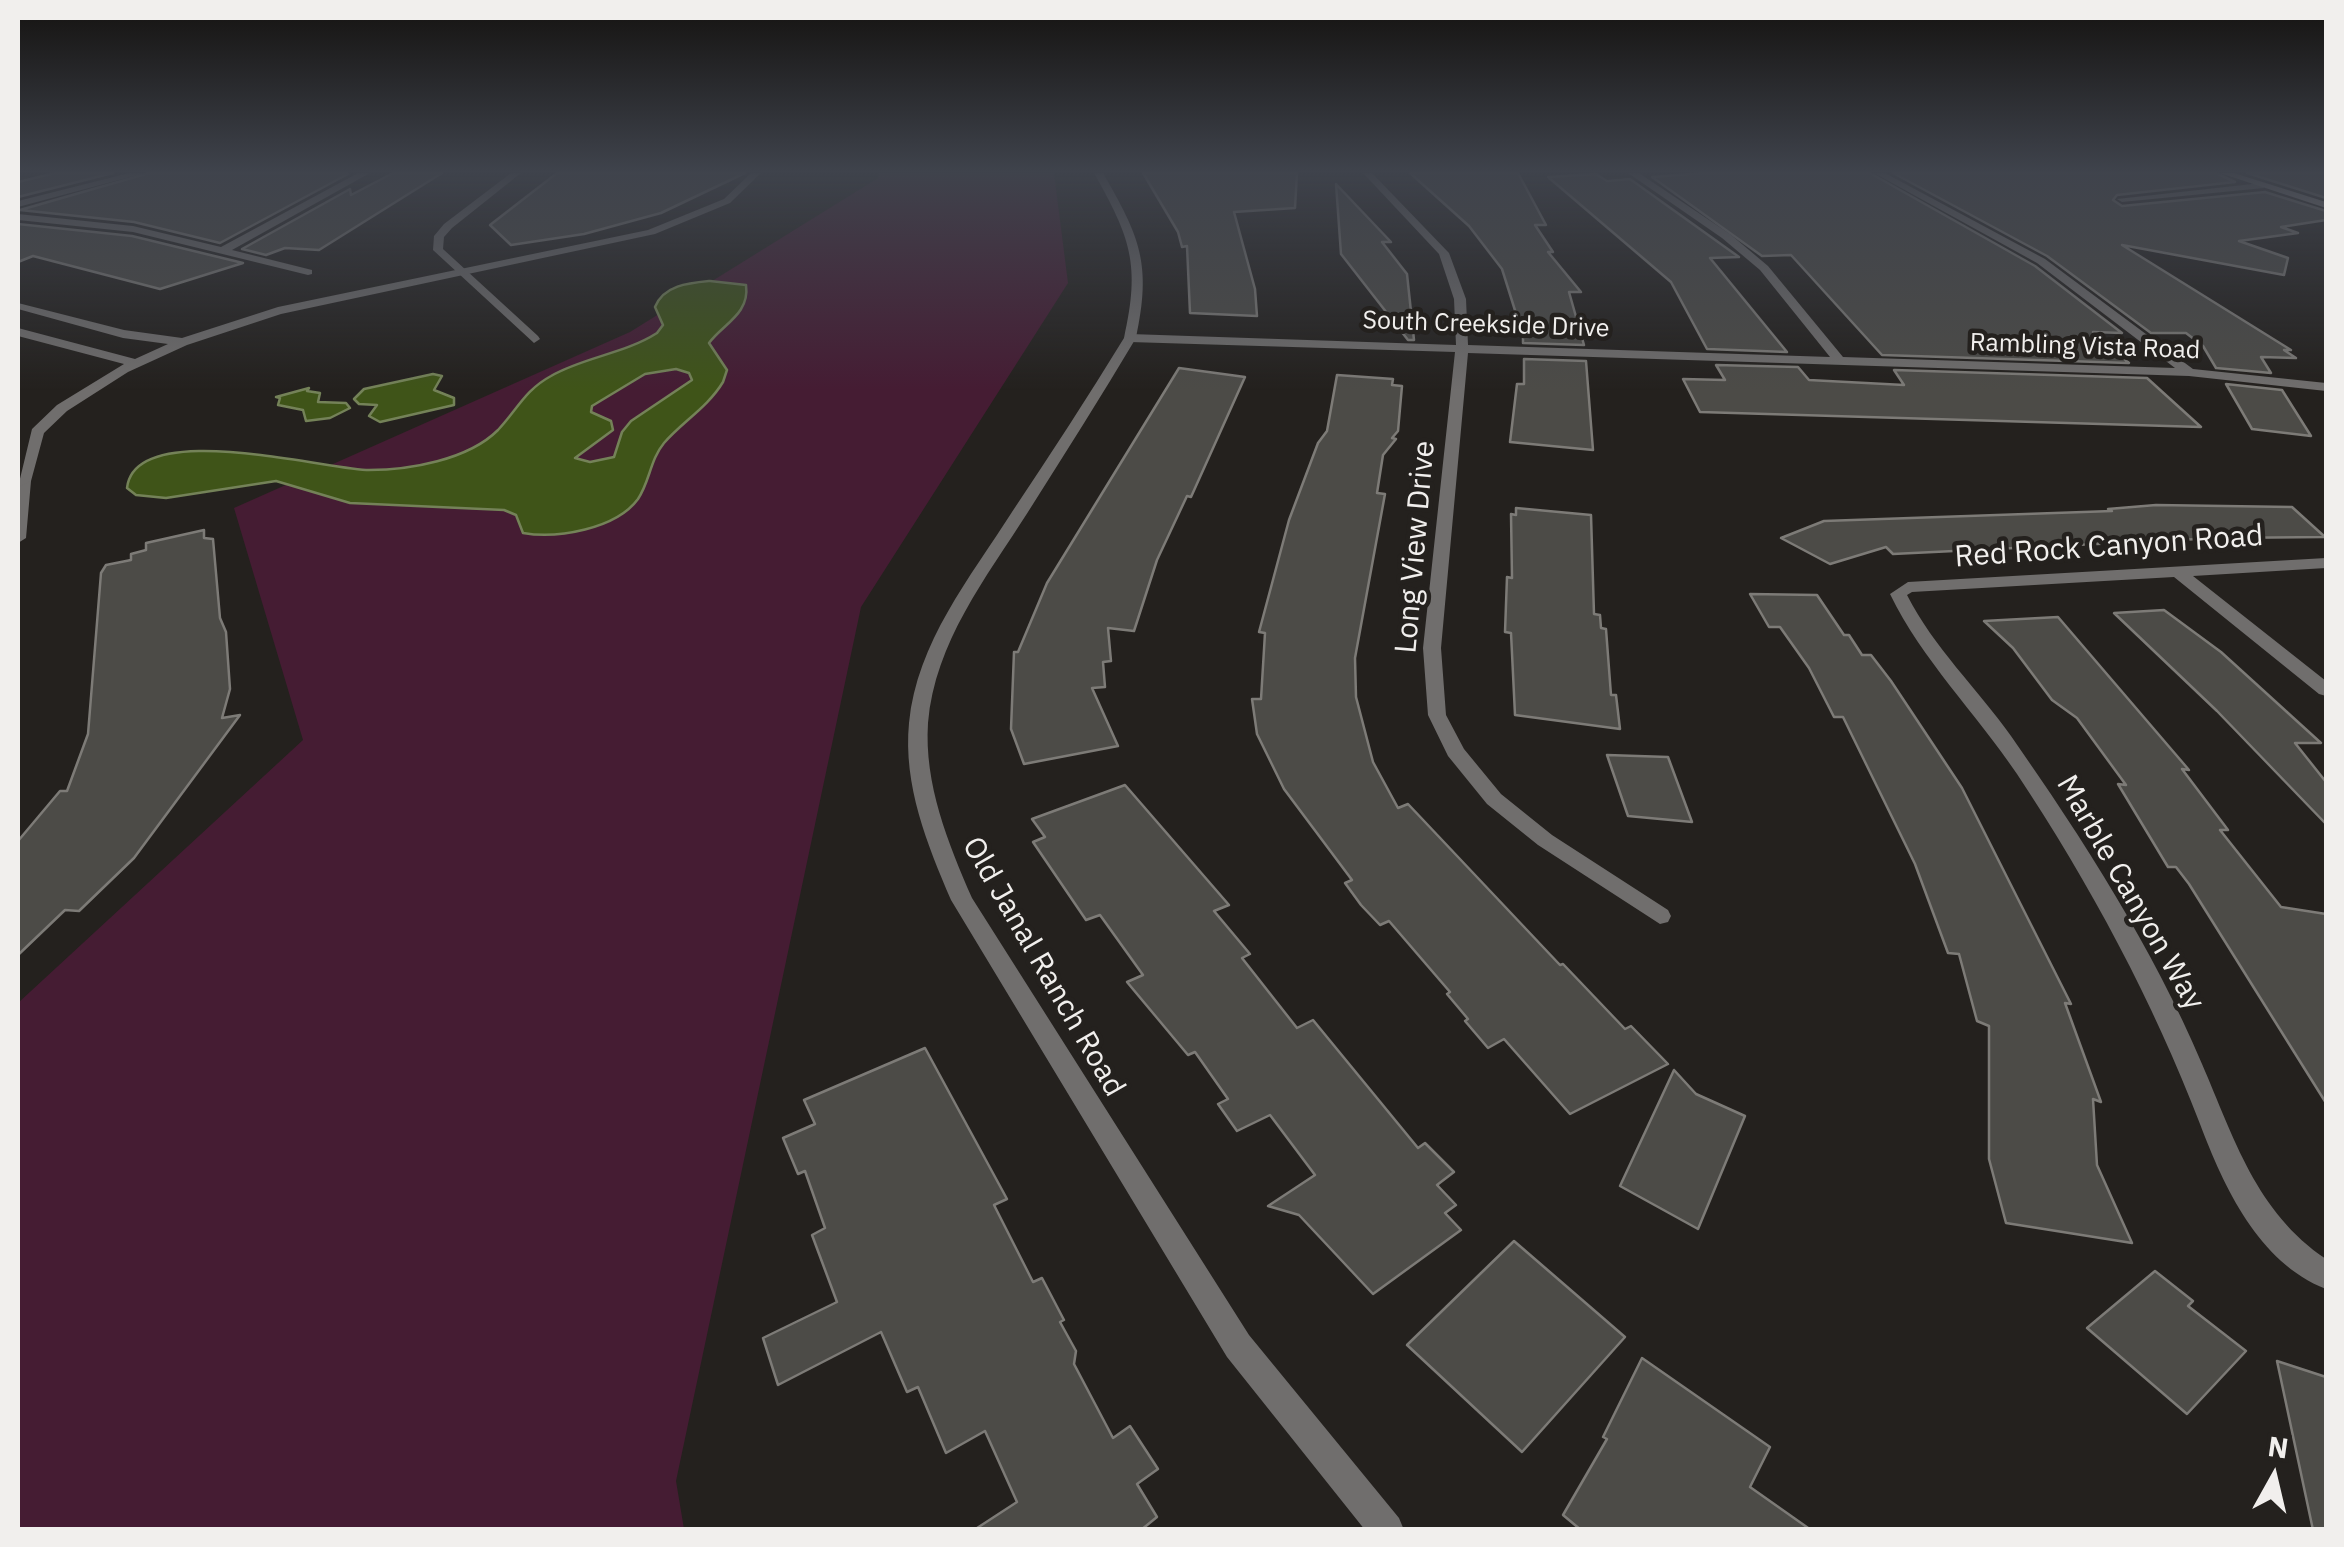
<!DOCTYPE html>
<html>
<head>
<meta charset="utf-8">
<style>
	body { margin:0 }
	#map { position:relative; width:2344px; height:1547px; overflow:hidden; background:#24211e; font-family:"IBM Plex Sans",sans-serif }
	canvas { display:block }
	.frame { position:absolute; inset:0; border:20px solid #f1efed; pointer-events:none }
	.north { position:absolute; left:2224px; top:1427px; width:100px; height:100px; -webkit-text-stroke:8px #24211e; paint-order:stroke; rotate:8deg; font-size:28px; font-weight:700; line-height:40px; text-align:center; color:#f1efed }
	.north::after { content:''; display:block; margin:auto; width:35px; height:45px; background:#f1efed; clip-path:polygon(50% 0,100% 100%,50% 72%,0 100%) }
</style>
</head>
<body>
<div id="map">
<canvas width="2344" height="1547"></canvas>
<div class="frame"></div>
<div class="north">N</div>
</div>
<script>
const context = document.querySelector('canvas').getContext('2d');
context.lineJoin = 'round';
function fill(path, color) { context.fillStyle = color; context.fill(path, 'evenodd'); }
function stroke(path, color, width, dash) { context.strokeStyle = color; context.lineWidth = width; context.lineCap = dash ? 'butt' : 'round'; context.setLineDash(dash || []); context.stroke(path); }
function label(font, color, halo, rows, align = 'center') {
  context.font = font + ' "IBM Plex Sans",sans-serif'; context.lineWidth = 9; context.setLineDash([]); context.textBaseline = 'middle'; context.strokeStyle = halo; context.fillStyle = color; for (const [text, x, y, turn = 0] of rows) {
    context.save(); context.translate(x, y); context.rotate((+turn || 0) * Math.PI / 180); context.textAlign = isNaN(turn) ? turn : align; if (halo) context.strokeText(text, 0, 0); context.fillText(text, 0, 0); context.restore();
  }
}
const green = new Path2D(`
	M879,173H1054L1068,283L861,607L676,1481L684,1529L18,1530V1003L303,740L234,508L630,332L878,178Z`);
const water = new Path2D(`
	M710,281L746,285C750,314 723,324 709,343L727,370L723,382C708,407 682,422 664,443C650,460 650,481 638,499C616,529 557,539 523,533L516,515L504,510L350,503L276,481L166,498L136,495L127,488C135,417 328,470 369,470C409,470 468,460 498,430C517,410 525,390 551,376C584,357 624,354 657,333L663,325L655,307C664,285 689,283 710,281ZM676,369L689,373L692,380L631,421L622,432L614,457L590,462L575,458L613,430L611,421L591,412L592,406L645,374Z
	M433,374L442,376L434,390L454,398V405L380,422L369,416L377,405L359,404L354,399L364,389Z
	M309,388L307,391L320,393L318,402L346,403L350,408L330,418L306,421L303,410L278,405L280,398L276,397Z`);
const building = new Path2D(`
	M55,173H113L18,197V182Z
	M149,173H347L348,174L220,243L134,222L20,210Z
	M393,173H442L319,250L285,248L266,255L242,249L350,189L351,195Z
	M557,173H745L661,213L584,234L511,245L490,225Z
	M1143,173H1297L1295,208L1234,212L1255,289L1257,316L1190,313L1187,246L1182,247L1178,232Z
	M1410,173H1518L1546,225H1535L1553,252H1548L1581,292H1569L1584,345L1523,343V323H1519L1502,269L1469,226Z
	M1704,173H1870L2035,266L2122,333L2093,332L2129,363L1882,355L1791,255L1762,256L1652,177Z
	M1893,173H2216L2235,182L2117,195L2113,200L2122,206L2265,192L2326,211V220L2281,227L2298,233L2239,241L2288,258L2284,275L2122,245L2291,350H2284L2296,358L2261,357L2271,373L2216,368L2203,346L2186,333H2151L2047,256Z
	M2247,173H2326V198Z
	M1596,174L1607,181L1630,179L1739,257L1710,258L1787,352L1707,349L1671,282L1548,177Z
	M1336,184L1391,242H1382L1407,274L1414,340H1408L1341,254Z
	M18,224L132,236L243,263L160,289L33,256L18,262Z
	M1524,359L1586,361L1593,450L1510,442L1517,384H1524Z
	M1716,365L1798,367L1809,380L1904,385L1894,370L2147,378L2201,427L1700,412L1683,379L1725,380Z
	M1179,368L1245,377L1191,497L1187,496L1157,560L1134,631L1108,628L1111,661L1103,662L1105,687L1092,688L1118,746L1024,764L1011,729L1014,652H1018L1047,583Z
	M1337,375L1393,379L1392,385L1402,386L1398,431L1392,438L1396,439L1383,455L1377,493L1385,494L1355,658L1356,697L1373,762L1398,808L1408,804L1560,965L1563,964L1625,1029L1631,1026L1668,1064L1570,1114L1504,1039L1488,1048L1465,1021L1468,1019L1447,994L1450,992L1389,921L1380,925L1361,905L1345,883L1352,880L1284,789L1257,734L1252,699H1261L1265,633L1259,632L1289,520L1318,443L1327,431Z
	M2226,384L2282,390L2311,436L2252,429Z
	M2156,505L2292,507L2325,537L2219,538L1893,554L1886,547L1830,564L1781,538L1824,521L2112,511L2108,509Z
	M1516,508L1591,515L1594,614L1600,615L1601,628L1606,629L1611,695H1616L1620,729L1515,715L1511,633L1505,632L1507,577L1512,578L1511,514L1516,515Z
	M204,530V538L213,539L220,618L226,632L230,689L222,718L240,715L134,858L79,911L65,910L18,955V841L60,791H67L88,734L101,573L106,565L131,560V554L146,550V543Z
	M1750,594L1817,595L1844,635H1849L1862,655H1871L1891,681L1962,788L2071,1004L2065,1003L2101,1102L2093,1099L2097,1165L2132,1243L2006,1223L1989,1159V1026L1977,1021L1959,954L1948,953L1915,864L1843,717H1834L1809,668L1780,627H1769Z
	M2164,610L2221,652L2321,743H2295L2326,782V824L2217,711L2114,613Z
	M2058,617L2189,770L2182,769L2228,830H2220L2281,907L2326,914V1103L2189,884L2176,867H2168L2118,784L2126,785L2077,718L2052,700L2013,648L1984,621Z
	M1607,755L1668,757L1692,822L1628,816Z
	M1125,785L1229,905L1214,911L1250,954L1242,958L1297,1028L1313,1020L1418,1148L1425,1143L1454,1172L1437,1185L1456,1205L1445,1213L1461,1230L1373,1294L1299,1215L1268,1206L1315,1175L1270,1115L1237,1131L1218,1104L1228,1099L1195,1052L1188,1055L1127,982L1143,975L1100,915L1086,920L1033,842L1045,837L1032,819Z
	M925,1048L1007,1199L994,1205L1033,1282L1042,1278L1064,1320L1060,1322L1076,1351L1074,1364L1113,1438L1130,1426L1158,1469L1137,1484L1157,1517L1141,1530H974L1017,1502L985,1431L946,1453L918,1387L907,1392L881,1332L778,1385L763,1338L837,1302L812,1235L825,1228L805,1171L798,1174L783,1138L815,1124L804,1100Z
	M1674,1070L1696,1094L1745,1116L1698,1229L1620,1186Z
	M1514,1241L1625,1337L1522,1452L1407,1345Z
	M2155,1271L2193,1301L2188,1306L2246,1351L2187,1414L2087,1328Z
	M1642,1358L1770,1447L1750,1487L1811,1530H1581L1563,1515L1607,1439L1603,1437Z
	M2277,1361L2326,1377V1529L2313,1530Z`);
const minor = new Path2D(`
	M129,173H145L18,207V201Z
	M358,173H370L232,250L312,270V274L308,275L133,232L18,220V214L133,226L221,247Z
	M511,173H521L452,228L444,237L443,249L538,336L540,339L534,343L433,250L434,236L444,224Z
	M1363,173H1372L1449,253L1466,299L1468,345L1830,357L1760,270L1722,238L1628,173H1639L1730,234L1768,266L1843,357L2175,368L2037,263L1874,173H1885L2045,259L2193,369L2326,383V391L2189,376L1468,353L1441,648L1446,715L1464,749L1501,794L1552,835L1668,910L1671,916L1668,922L1660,924L1538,845L1487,804L1448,756L1428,715L1423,648L1455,352L1130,342L1124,338L1130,334L1456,345L1454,299L1439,254Z
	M2261,183L2264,188L2122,202L2117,199Z
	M24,477L31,481L26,538L18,543V480Z
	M2326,558V568L2193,576L2326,681V696L2319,694L2174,577L1912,592L1907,595C1934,648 1977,688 2011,736C2083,839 2153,948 2202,1064C2234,1138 2256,1212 2326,1259V1289C2258,1262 2224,1187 2200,1124C2153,1001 2090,884 2017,774C1976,713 1922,660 1890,594L1908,582Z`);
const tertiary = new Path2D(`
	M751,173H761L730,203L655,234L281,314L187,345L128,372L67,411L44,433L31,481L18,487L32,429L57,405L124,364L18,336V328L135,359L168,344L123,338L18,309V303L124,330L182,338L278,307L648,230L724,199Z
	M1094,173H1103C1140,237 1152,264 1136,338C1101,397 1064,455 1028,512C986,578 935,642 928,723C924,784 948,843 972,898L1249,1335L1399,1518L1404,1530H1365L1227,1357L951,900C927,844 903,785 909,723C917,642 970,578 1012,512C1050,455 1088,397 1124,338C1141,264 1130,237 1094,173Z`);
const secondary = new Path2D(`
	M2220,173H2234L2326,202V208Z`);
const farStreetnames = [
	["South Creekside Drive",1486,325,2],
	["Rambling Vista Road",2085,347,2]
];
const streetNames = [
	["Long View Drive",1416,547,-85],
	["Red Rock Canyon Road",2109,547,-4],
	["Marble Canyon Way",2130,893,60],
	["Old Janal Ranch Road",1043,967,60]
];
fill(green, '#451c33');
fill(water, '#3f5418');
stroke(water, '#748258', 2.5);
fill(building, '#4c4b47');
stroke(building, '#7d7b77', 2.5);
fill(minor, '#706e6d');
fill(tertiary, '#706e6d');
fill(secondary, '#9d9999');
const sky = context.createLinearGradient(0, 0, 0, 390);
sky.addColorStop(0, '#141210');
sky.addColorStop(0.44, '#3f434c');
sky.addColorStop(1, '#3f434c00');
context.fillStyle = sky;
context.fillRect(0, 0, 2344, 390);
label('25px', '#f1efed', '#24211e', farStreetnames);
label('30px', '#f1efed', '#24211e', streetNames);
</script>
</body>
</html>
